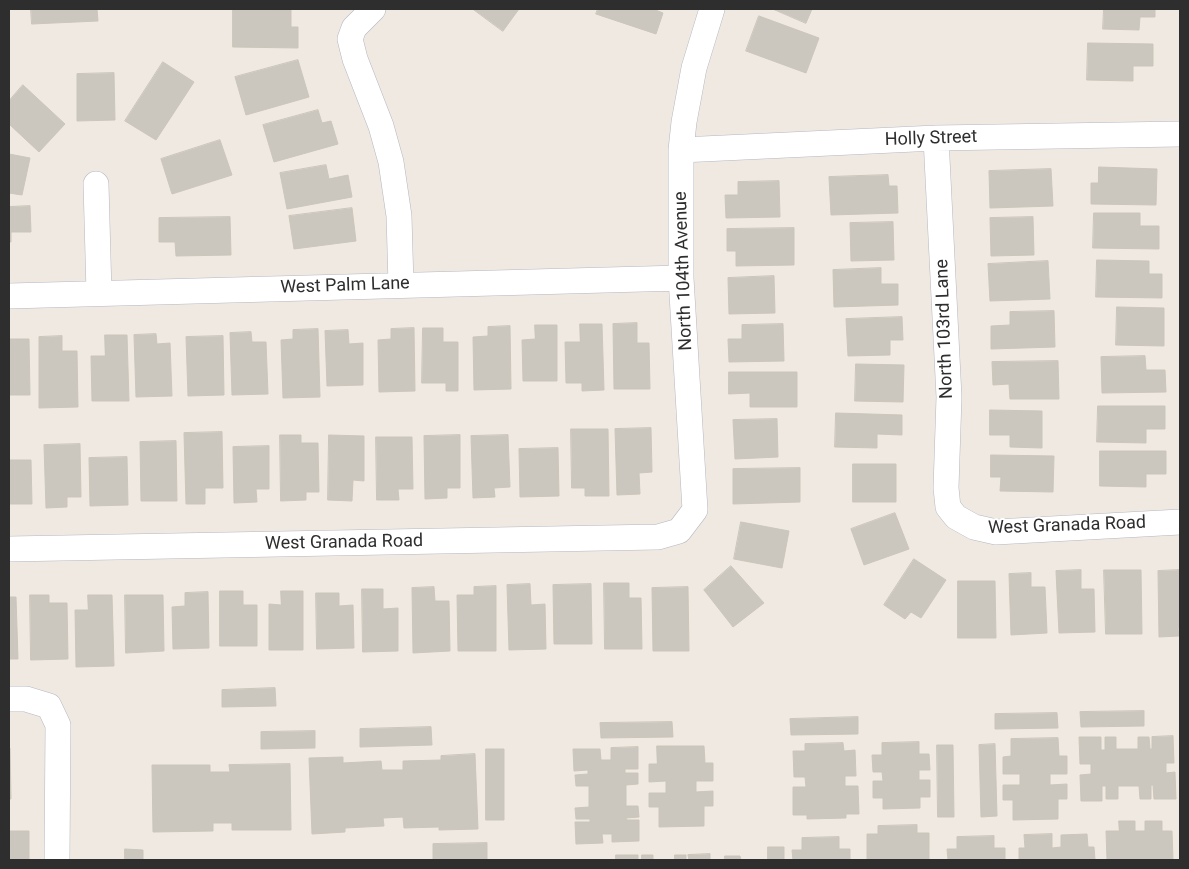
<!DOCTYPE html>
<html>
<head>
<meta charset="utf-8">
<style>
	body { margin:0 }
	#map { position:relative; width:1189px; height:869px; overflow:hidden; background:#efe9e1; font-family:Roboto,sans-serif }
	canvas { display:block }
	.frame { position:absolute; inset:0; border:10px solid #2e2e2e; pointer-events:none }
</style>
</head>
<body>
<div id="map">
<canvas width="1189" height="869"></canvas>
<div class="frame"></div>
</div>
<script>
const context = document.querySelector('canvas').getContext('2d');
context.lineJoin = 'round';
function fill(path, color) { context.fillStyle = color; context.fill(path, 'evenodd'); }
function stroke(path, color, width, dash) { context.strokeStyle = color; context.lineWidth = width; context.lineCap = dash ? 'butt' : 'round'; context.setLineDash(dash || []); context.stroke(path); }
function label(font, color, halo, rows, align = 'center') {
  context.font = font + ' Roboto,sans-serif'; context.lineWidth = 4; context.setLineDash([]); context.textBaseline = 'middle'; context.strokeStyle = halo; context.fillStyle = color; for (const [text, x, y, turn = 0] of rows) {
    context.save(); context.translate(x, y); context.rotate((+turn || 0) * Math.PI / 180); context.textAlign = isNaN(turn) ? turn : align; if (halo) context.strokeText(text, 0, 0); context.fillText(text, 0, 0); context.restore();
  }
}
const building = new Path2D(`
	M31,9H97L98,21L32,24Z
	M233,9L291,10V27H298V48L233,47Z
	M473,9H519L503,31Z
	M598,9H653L663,13L656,34L596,14Z
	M773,9H812L806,23Z
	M1104,9H1155V17H1140L1139,30L1103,29Z
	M759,16L819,38L806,73L746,51Z
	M1088,43L1153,44V66H1133V81L1087,80Z
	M298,60L309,97L246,115L235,77Z
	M163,62L194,82L156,140L125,121Z
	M114,73L115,120L77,121V74Z
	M23,85L65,124L39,152L9,124V101Z
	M318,110L322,123L331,121L338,144L274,162L263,125Z
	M220,140L232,175L172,194L161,159Z
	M9,154L30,158L22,195L9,193Z
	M326,165L329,179L348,175L352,197L287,209L280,173Z
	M1099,167L1157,169L1156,205L1091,204V183H1098Z
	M1051,169L1053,206L990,208L989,171Z
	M888,175L889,186H897L898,213L831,215L829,177Z
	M779,181L780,217L726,218L725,195H738V182Z
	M30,206L31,232H11V242H9V207Z
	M352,208L356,241L294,249L289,216Z
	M1094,213H1140V226H1159V249L1093,248Z
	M230,217L231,255L176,256L175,242H159V218Z
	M1033,217L1034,255L991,256L990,218Z
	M893,222L894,260L851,261L850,223Z
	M794,228V265L736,266V251H727V229Z
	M1097,260L1149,261V274H1162V298L1096,297Z
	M1048,261L1050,299L990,301L988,264Z
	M881,268V284H898V305L834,307L833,270Z
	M774,276L775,313L729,314L728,278Z
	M1117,307L1164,308V346L1116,345Z
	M1054,311L1055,347L991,349V326L1010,325V312Z
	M902,317L903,340H890V355L848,356L846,319Z
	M637,323V343H649L650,389H614L613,324Z
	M580,324H602L604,390L582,391V383H566L565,342H580Z
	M783,324L784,361L729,362L728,339H742V325Z
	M535,325H557V381H523L522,340L535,339Z
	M510,326L511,389L474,390L473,337L488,336V327Z
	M414,328L415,391L379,392L378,340L391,339V329Z
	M423,328H443V342H458V391H446V383H422Z
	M318,329L320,397L283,398L281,340L293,339V330Z
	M348,330L349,344L363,343V385L327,386L325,331Z
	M251,332L252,342H266L268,394L232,395L230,333Z
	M156,334L157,344L170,343L172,396L136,397L134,335Z
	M105,335H127L129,401H92L91,356H105Z
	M62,336V351H77L78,407L39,408V337Z
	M223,336L224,395L188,396L186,337Z
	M9,339H29L30,395H9Z
	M1145,356L1146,370H1165L1166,392L1102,393L1101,357Z
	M1058,361L1059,399H1010L1009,384L993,385L992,362Z
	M856,364L904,365L903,402L855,401Z
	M729,372H797V407H750V393L729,394Z
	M1098,406H1165V429H1146V443L1097,442Z
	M990,410L1042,411V448L1010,447V435H990Z
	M836,413L902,415V435L877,434V448L835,447Z
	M777,419L778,457L735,459L733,420Z
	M651,428L652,472L639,473L640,494L617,495L615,429Z
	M571,429H608L609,496H585V488H572Z
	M222,432L223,488H205V504H186L184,433Z
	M280,435H301V443H318L319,492H306V500L281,501Z
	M329,435L364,436V481L353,480L352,501L328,500Z
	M460,435V488H447V498L425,499L424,436Z
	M508,435L510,487L494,488L495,497L473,498L471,436Z
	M376,437H412L413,489H398L399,500H377Z
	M176,441L177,501H141L140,442Z
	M80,444L81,497H67V507L46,508L44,445Z
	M269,446V489H256L257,502L234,503L233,447Z
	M558,448L559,496L520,497L519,449Z
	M1100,451H1166V474H1146V487L1100,486Z
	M991,455L1054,456L1053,492L1000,491L1001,477H991Z
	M127,457L128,505L90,506L89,458Z
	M9,460H31L32,504H9Z
	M853,464H896V502H853Z
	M800,468V502L733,504V469Z
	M895,513L909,549L864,565L851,529Z
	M741,522L789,531L782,568L734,559Z
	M914,559L946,580L921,618L911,612L905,619L884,605Z
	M731,566L764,603L733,627L704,590Z
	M1081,570V589H1094L1095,632L1059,633L1056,571Z
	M1104,570H1141L1142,634H1106Z
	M1180,570V628H1178L1179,636L1159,637L1158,571Z
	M1031,573V587H1045L1047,633L1011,635L1009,574Z
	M958,581H995L996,638H958Z
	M604,583H629V598H641L642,649H605Z
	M530,584L531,605L545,604L546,649L509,650L507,585Z
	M591,584L592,644H554L553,585Z
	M496,586V651H458L457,595H474V587Z
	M434,587L435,601H449L450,651L413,653L412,588Z
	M688,587L689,651H653L652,588Z
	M362,589H383V609L398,608V651L363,652Z
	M220,591H243V605H257V646H220Z
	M281,591H303V650H269V604L281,605Z
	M208,592L209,648L173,649L172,607L185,606V593Z
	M316,593H339V606L353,605L354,648L317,649Z
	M30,595H49V603H67L68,659L31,660Z
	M88,595H112L114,666L76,667L75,610H88Z
	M125,595H163L164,651L126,653Z
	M9,597H16L18,659H9Z
	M275,688L276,706L222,707V690Z
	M1144,711V726L1081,727L1080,712Z
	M1057,713L1058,728L995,729V714Z
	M858,717V734L791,735L790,719Z
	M672,722L673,737L601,738L600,723Z
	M431,727L432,745L360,747V729Z
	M315,731V748L261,749V732Z
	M1173,736L1174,763H1166V773L1175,772L1176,799H1154L1153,785H1151V799H1140L1139,786H1118V799H1106V786H1102V801H1081L1080,775L1091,774V764H1080L1079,737H1101V750H1105V737H1116V749H1138V737H1149L1150,749H1152V737Z
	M1058,738L1059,756H1067V774H1050V785L1067,784V799H1058V819L1013,820V800H1003V785H1020V774H1003V757L1011,756V739Z
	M919,742V754H929L930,770H919V780H930V797H920V808L883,809V798H873V781H883L882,772H873L872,755H882V743Z
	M843,743L844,751L855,750L856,776H845V786H858L859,814H846V818L807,819V815H793V787H806L805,777H794L793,751H805V744Z
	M995,744L997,816L981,817L979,745Z
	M937,745H953L954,817H938Z
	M657,746H704L705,763H713V781H696V792L713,791V806H704V826L659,827V807H649V793H666V781L649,782V764H657Z
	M638,747V769H625V773H638V784L626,785V806H638L639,817L626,818L627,820H639V841L612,842V834H602L603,843L576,844L575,822H590V819H576L575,808L589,807V786H576L575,775L588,774V770L574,771L573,749H600L601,760H611V748Z
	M9,748H10L11,799H9Z
	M486,749H504V820H486Z
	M475,754L478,829L439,830V827L404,828L403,817L383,818L384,826L345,828V832L312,834L309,758L343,757V763L381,761L382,770H403V761L441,760V756Z
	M290,764L291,830H232V823H213V831L153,832L152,765H210V772H230L229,765Z
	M1119,821H1135V831H1145V821H1162V831H1172L1173,860H1107L1106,831H1119Z
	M917,825V833H929V859L867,860V834H878V826Z
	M9,831H29V860H9Z
	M1052,834V848L1061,847V835L1087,834L1088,847H1094L1095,860H1019V848H1025L1024,835Z
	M994,836V848H1005V860H948L947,849H957V837Z
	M839,837V849H850V860H793L792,850H802V838Z
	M487,843V860H433V844Z
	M768,847H784V860H768Z
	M125,849L143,850V860H125Z
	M710,854V860H689L688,855Z
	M616,855H638V860H616Z
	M642,855H653V860H642Z
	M675,855H686V860H675Z
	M725,856H740L741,860H725Z`);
const minor = new Path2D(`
	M373,9L354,28L350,39L355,59L381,126L391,162L399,216L401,285
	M936,138L949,397L946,488L948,507L956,517L974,527L996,532L1180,522
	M681,150L936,138L1180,134
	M96,184L99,293
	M9,296L681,278
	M9,549L658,537L679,531L695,510L681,278V150L684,122L694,68L712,9
	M9,699H26L49,706L58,725L57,860`);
const streetNames = [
	["Holly Street",931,139,-2],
	["North 104th Avenue",684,271,-92],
	["West Palm Lane",345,286,-2],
	["North 103rd Lane",945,329,-92],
	["West Granada Road",1067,526,-2],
	["West Granada Road",344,543,-1]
];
fill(building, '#cbc7bf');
stroke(building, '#cbc5ba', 1);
stroke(minor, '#b4b7c1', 26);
stroke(minor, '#fff', 25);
label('18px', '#2e2e2e', '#fff', streetNames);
</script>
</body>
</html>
